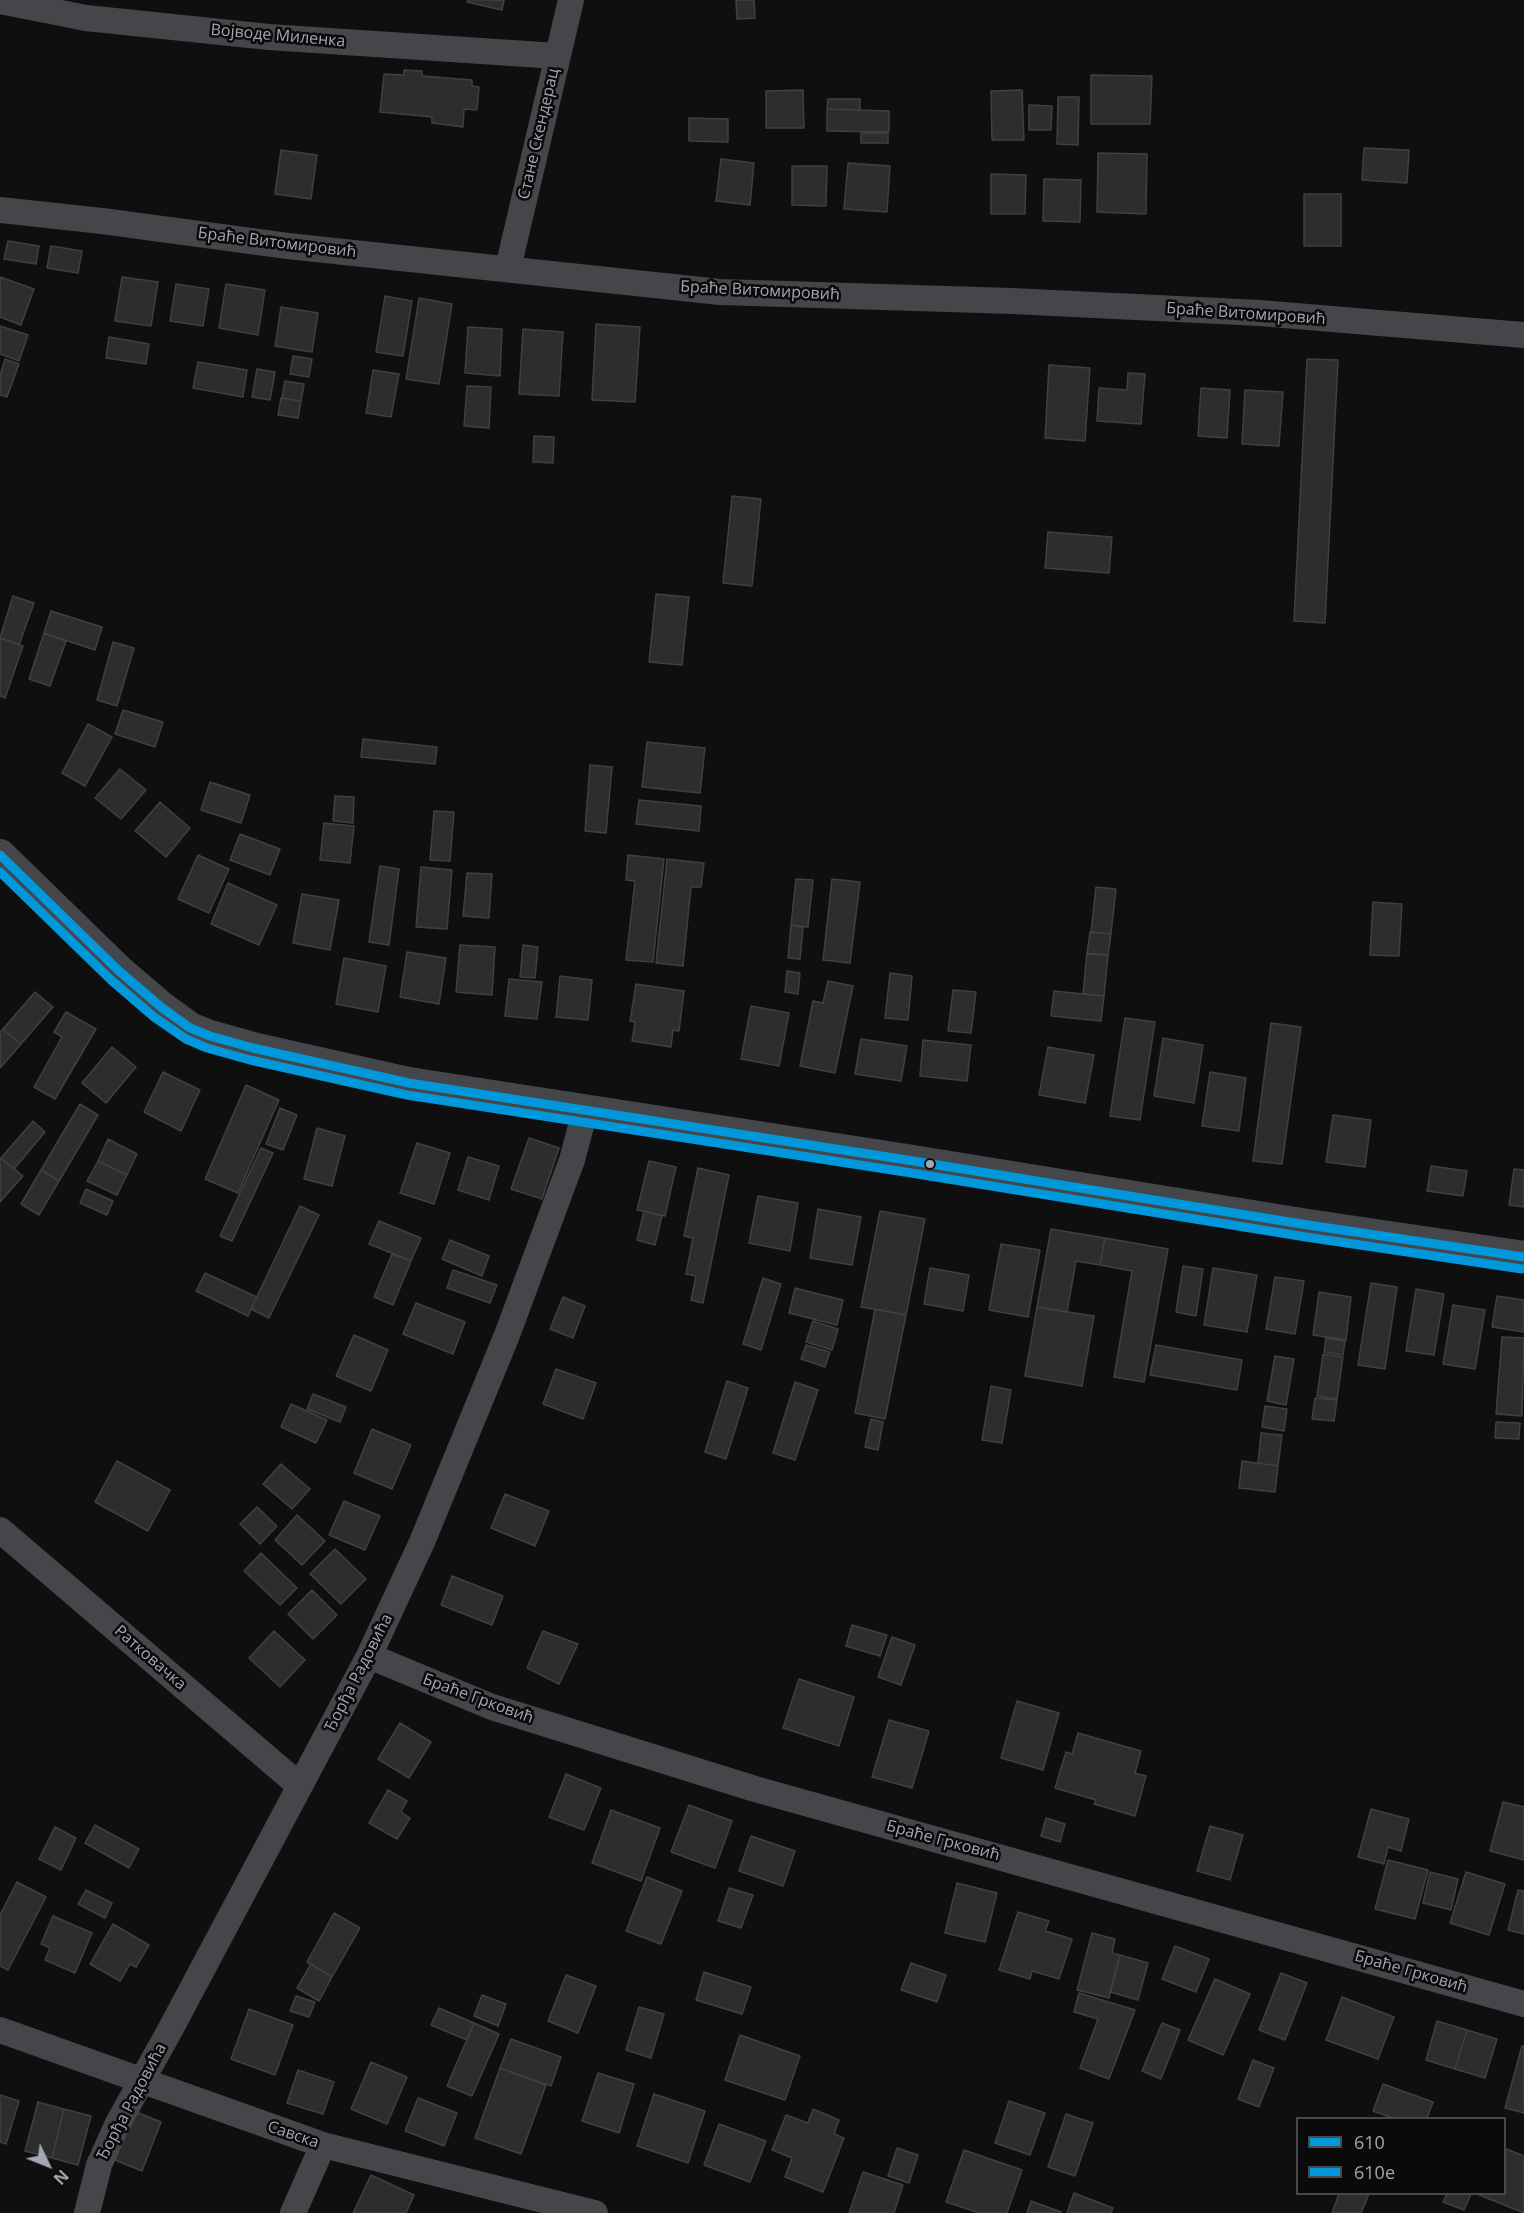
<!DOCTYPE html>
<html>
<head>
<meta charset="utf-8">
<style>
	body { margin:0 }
	#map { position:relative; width:1524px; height:2213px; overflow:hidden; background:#0f0f10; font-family:"Open Sans",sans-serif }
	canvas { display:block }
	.legend { position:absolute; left:1296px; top:2117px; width:210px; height:78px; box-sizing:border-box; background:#0a0a0b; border:2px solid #47494d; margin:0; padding:8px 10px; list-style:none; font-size:18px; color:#a2a7b0 }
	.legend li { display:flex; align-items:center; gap:12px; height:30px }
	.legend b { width:30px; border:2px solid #47494d }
	.north { position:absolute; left:18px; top:2135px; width:60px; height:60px; -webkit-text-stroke:4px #0a0a0b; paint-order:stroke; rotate:133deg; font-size:16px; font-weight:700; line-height:24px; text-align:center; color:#a2a7b0 }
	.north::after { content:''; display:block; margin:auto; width:21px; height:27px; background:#a2a7b0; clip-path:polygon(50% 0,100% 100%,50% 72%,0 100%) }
</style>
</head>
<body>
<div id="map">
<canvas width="1524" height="2213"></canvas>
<ul class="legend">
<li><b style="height:8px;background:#0098da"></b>610</li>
<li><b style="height:8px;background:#0098da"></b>610e</li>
</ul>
<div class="north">N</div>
</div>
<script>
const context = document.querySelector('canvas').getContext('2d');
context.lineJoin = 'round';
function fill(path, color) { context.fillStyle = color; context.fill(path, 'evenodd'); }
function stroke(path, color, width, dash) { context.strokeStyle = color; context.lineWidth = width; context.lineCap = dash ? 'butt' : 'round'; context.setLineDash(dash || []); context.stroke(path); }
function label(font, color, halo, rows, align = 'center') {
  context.font = font + ' "Open Sans",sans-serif'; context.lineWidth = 5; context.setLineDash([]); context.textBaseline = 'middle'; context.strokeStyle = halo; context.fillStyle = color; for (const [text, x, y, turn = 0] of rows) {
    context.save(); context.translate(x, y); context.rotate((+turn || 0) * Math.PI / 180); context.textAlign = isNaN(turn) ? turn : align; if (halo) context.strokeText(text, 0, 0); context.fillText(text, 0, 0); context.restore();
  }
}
const building = new Path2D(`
	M468,0H504L502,10L467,2Z
	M736,0H754L755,18L737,19Z
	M404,70L422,71V76L472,80V86L479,87L477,110L464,109L463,127L432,123V117L380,112L384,74L404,75Z
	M1091,75L1152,76L1150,124H1091Z
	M803,90L804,128H766V91Z
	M1022,90L1024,140H992L991,91Z
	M1058,97H1079L1078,145L1057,144Z
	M828,99H860V110L827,109Z
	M1029,105L1052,106L1051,130H1029Z
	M827,109L889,111V132L827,131Z
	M689,118L728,119V142L689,141Z
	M861,133H888V143H861Z
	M1364,148L1409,150L1407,183L1362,180Z
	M281,150L317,155L311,199L275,194Z
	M1098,153L1147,154L1146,214L1097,212Z
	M721,159L754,163L750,205L716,201Z
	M848,163L890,166L887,212L844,209Z
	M792,166H827L826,206L792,205Z
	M991,174L1026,175L1025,214H991Z
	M1044,179L1081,180L1080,222L1043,221Z
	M1304,194H1341V246H1304Z
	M8,241L39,246L36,264L4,259Z
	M51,246L82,251L78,273L47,268Z
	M0,277L34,289L21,325L0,317Z
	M122,277L158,282L151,326L115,321Z
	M176,284L209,289L203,326L170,321Z
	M226,284L265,290L258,335L219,328Z
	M385,296L412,301L403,356L376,352Z
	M419,298L452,304L439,384L406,379Z
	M281,307L318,313L312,352L275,346Z
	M596,324L640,327L635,402L592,400Z
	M0,326L28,335L19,361L0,354Z
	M468,327L502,329L500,376L465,373Z
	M523,329L563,332L559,396L519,394Z
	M109,337L149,344L146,364L106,358Z
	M293,356L312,359L309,377L290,374Z
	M5,359L19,364L7,397L0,395V376Z
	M1307,359L1338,360L1325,623L1294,621Z
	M198,362L247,370L243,397L193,388Z
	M1049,365L1090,368L1085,441L1045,438Z
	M257,369L275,372L270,400L252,397Z
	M373,370L399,374L391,417L366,413Z
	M1128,373L1145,374L1141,424L1097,421L1099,388L1127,390Z
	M285,381L304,384L301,401L282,398Z
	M467,386L491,387L489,428L464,426Z
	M1201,388L1230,390L1227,438L1198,436Z
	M1245,390L1283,392L1279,446L1242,444Z
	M281,398L301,401L298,418L278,415Z
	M534,436L554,437L553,463L533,462Z
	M732,496L761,499L752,586L723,583Z
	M1048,532L1112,537L1109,573L1045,568Z
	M656,594L689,597L682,665L649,662Z
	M13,596L34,603L19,645L0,638Z
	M51,611L102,627L95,650L44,633Z
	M44,633L66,641L50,686L29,679Z
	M0,638L23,646L5,698L0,696Z
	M113,642L134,648L117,706L97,700Z
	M123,710L163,722L155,747L115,734Z
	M88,724L112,737L85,786L62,773Z
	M363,739L437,747L435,764L361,757Z
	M647,742L705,748L700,793L642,787Z
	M590,765L612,767L606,833L585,831Z
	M120,769L146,790L121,819L95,798Z
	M210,782L250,795L241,823L201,810Z
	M335,796L354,797L353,823L333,821Z
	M639,800L701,806L699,831L636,824Z
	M160,802L190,828L166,857L135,831Z
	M434,811L454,812L450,861L430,860Z
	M324,823L354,826L350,863L320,860Z
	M240,834L280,849L270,875L230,860Z
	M198,855L229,869L209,913L178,899Z
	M628,855L664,859L653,962L626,960L635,881L626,880Z
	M667,859L704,863L701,887H691L683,966L656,963Z
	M380,866L399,869L389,945L369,942Z
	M421,867L452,870L447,929L416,927Z
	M467,873L492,874L489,918L463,916Z
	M796,879L813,880L808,927L791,925Z
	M832,879L860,882L850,963L823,960Z
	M228,883L277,905L259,945L211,924Z
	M1096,887L1116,889L1111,934L1091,932Z
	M302,894L339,900L330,950L293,943Z
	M1373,902L1402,904L1399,956L1370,955Z
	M791,925L803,927L800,959L788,958Z
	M1090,932L1111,934L1108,955L1087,954Z
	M460,945L495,947L492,995L456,992Z
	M523,945L538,947L535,978L520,977Z
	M407,952L446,958L439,1004L400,997Z
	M1087,953L1108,955L1104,996L1083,994Z
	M344,958L386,966L378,1012L336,1004Z
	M787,971L800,973L798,994L785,992Z
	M890,973L912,976L908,1020L885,1018Z
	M560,976L592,980L588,1020L556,1017Z
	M509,979L542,982L537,1019L505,1016Z
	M828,981L853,986L835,1073L800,1066L813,1001L823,1003Z
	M636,984L684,991L679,1031L673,1030L671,1047L632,1041L635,1022L630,1021Z
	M953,990L976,992L971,1033L948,1031Z
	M1054,991L1104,996L1101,1021L1051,1016Z
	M35,992L53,1007L21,1044L3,1029Z
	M751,1006L789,1013L779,1066L741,1059Z
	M66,1012L96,1029L55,1099L34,1087L62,1037L54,1032Z
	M1125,1018L1155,1022L1140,1120L1110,1116Z
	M1271,1023L1301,1027L1282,1164L1253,1161Z
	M3,1029L21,1044L0,1068V1032Z
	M1163,1038L1203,1045L1194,1103L1154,1096Z
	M861,1039L907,1046L901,1081L855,1074Z
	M923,1040L971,1045L967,1081L920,1076Z
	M112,1047L136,1067L106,1103L82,1083Z
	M1048,1047L1094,1055L1085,1103L1039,1095Z
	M163,1072L200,1090L181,1131L144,1112Z
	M1210,1072L1246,1078L1239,1131L1202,1126Z
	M246,1085L279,1100L238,1193L205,1179Z
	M80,1104L98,1115L59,1181L41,1170Z
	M280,1108L297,1115L283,1150L266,1144Z
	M1333,1115L1371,1120L1365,1167L1326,1162Z
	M33,1121L45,1132L14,1169L1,1158Z
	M317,1128L345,1136L332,1186L304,1179Z
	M529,1138L559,1148L542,1199L511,1189Z
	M108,1139L137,1154L127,1175L98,1161Z
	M417,1143L450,1153L434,1204L400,1193Z
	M261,1148L273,1153L232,1241L220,1236Z
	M468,1157L499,1166L489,1200L458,1190Z
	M1,1158L23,1176L0,1202V1160Z
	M98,1161L127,1175L117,1195L87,1181Z
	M649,1161L676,1167L665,1216L637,1210Z
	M1431,1166L1467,1171L1463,1196L1427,1191Z
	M698,1168L729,1175L703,1303L691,1300L696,1276L686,1274L693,1238L684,1236Z
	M1514,1169L1524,1170V1207L1509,1205Z
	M41,1170L59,1181L39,1215L21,1204Z
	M86,1189L113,1201L107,1215L80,1203Z
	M758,1196L798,1203L790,1251L749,1243Z
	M300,1206L319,1215L269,1318L251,1309Z
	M818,1209L861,1217L852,1265L810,1258Z
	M644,1211L662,1216L655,1245L637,1240Z
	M880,1211L925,1219L906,1315L861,1307Z
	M379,1221L421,1238L411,1261L369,1244Z
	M1051,1229L1105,1238L1100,1265L1076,1261L1067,1312L1037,1307Z
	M1105,1238L1168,1249L1144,1382L1114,1377L1132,1271L1100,1265Z
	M450,1240L489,1256L482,1276L442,1259Z
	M1001,1244L1040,1250L1028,1317L989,1310Z
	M392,1254L411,1261L393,1305L374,1297Z
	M1183,1266L1203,1269L1196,1316L1176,1312Z
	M930,1268L969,1275L963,1311L924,1304Z
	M1213,1268L1257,1275L1247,1332L1204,1325Z
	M453,1270L497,1285L490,1303L447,1288Z
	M205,1273L257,1297L248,1316L196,1291Z
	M1275,1277L1304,1281L1295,1334L1266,1329Z
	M763,1278L781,1284L761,1350L743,1344Z
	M1371,1283L1397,1287L1385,1369L1358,1365Z
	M795,1288L843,1300L837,1325L789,1313Z
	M1416,1289L1444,1294L1434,1355L1406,1351Z
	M1319,1292L1351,1297L1346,1340L1313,1335Z
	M1497,1296L1524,1300V1332L1492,1327Z
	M563,1297L585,1306L573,1338L550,1329Z
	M416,1303L465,1322L453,1354L403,1334Z
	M1453,1305L1485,1310L1475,1369L1443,1364Z
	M1037,1307L1094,1316L1082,1386L1025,1376Z
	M875,1309L906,1315L885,1419L855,1413Z
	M813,1321L838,1329L832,1350L806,1342Z
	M354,1335L388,1350L371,1391L336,1376Z
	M1502,1337L1524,1338L1522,1416L1496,1414Z
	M1326,1338L1345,1341L1343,1355L1324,1352Z
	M806,1345L830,1352L825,1367L801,1359Z
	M1156,1345L1242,1360L1237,1390L1150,1375Z
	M1323,1354L1343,1357L1337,1399L1317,1396Z
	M1275,1356L1294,1359L1286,1405L1267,1401Z
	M556,1369L596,1383L583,1419L543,1404Z
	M727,1381L748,1388L726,1459L705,1452Z
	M795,1382L818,1390L795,1460L773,1453Z
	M991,1386L1011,1390L1002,1443L982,1440Z
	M313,1394L346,1407L340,1422L307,1409Z
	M1315,1398L1337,1400L1334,1421L1312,1419Z
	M291,1404L327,1420L316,1443L281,1427Z
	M1265,1406L1287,1409L1284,1431L1262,1427Z
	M871,1419L883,1422L878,1450L865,1447Z
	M1496,1422L1520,1423L1519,1439L1495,1438Z
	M372,1429L411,1445L392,1489L354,1473Z
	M1261,1433L1282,1435L1278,1466L1258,1463Z
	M117,1461L170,1490L148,1531L95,1502Z
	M1242,1461L1278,1466L1275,1492L1239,1488Z
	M281,1464L310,1489L292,1509L263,1484Z
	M505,1494L549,1511L535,1546L491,1528Z
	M344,1501L380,1516L365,1550L329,1535Z
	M257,1507L277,1526L260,1544L240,1524Z
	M297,1515L325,1541L302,1565L275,1540Z
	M335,1549L366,1579L341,1604L310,1574Z
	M261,1553L297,1588L280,1605L244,1571Z
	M452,1576L503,1596L492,1625L441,1605Z
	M312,1590L337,1615L313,1639L288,1614Z
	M852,1625L887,1635L880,1656L846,1646Z
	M274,1631L305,1660L280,1687L249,1658Z
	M543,1631L578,1644L559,1684L527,1668Z
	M892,1637L915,1645L901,1685L878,1677Z
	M799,1679L854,1697L839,1746L783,1728Z
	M1017,1701L1059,1713L1043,1770L1001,1758Z
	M889,1720L929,1731L912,1788L872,1777Z
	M400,1723L431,1742L409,1778L378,1759Z
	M1078,1733L1141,1751L1135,1773L1146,1776L1135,1816L1094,1804L1096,1800L1055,1788L1066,1752L1072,1754Z
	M566,1774L601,1788L584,1830L549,1817Z
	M388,1790L407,1801L401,1812L410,1818L397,1839L369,1823Z
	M1503,1802L1524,1807V1860L1490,1851Z
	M689,1805L732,1821L715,1868L671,1852Z
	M1371,1809L1409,1819L1401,1851L1388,1847L1384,1864L1358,1857Z
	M611,1810L660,1828L641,1881L592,1863Z
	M1046,1818L1065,1824L1060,1842L1041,1836Z
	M95,1825L139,1849L129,1868L85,1843Z
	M1210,1826L1243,1835L1230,1880L1197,1871Z
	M55,1827L76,1838L61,1870L39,1859Z
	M751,1836L795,1851L783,1886L739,1871Z
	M1388,1860L1428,1870L1415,1919L1375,1909Z
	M1430,1872L1458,1879L1451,1910L1423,1903Z
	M1466,1872L1505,1884L1489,1935L1450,1923Z
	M647,1877L682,1891L661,1944L626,1931Z
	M17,1882L46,1897L8,1970L0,1966V1915Z
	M957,1883L997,1893L985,1942L945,1933Z
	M729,1888L753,1895L741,1928L718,1921Z
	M86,1890L112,1903L105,1918L78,1904Z
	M1518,1890L1524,1891V1934L1508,1930Z
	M1018,1912L1049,1921L1045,1931L1072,1939L1059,1979L1032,1971L1030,1979L999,1970Z
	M334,1913L360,1928L332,1977L307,1962Z
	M53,1916L92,1933L75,1973L45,1960L50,1948L41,1944Z
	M113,1924L149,1945L136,1967L130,1964L120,1981L90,1964Z
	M1092,1933L1115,1939L1112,1953L1120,1955L1109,1998L1077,1990Z
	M1175,1946L1209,1959L1196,1992L1162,1979Z
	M1120,1955L1148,1963L1138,2000L1110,1992Z
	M911,1963L946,1975L937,2002L901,1990Z
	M311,1964L332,1977L319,2001L297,1988Z
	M704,1972L751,1987L742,2014L696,2000Z
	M1281,1973L1307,1983L1285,2040L1259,2030Z
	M566,1975L596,1986L578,2033L548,2021Z
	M1215,1979L1250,1994L1223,2055L1188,2040Z
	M1079,1993L1135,2010L1109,2079L1080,2068L1098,2019L1074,2012Z
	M482,1995L506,2004L498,2026L474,2016Z
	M296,1996L315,2002L309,2017L290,2011Z
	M1342,1997L1394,2017L1378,2059L1326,2040Z
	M639,2007L664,2014L651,2058L626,2050Z
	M439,2008L474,2023L467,2040L431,2025Z
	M249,2009L293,2025L275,2075L231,2059Z
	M1437,2021L1467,2030L1455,2069L1426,2060Z
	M474,2023L499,2034L472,2096L447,2086Z
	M1162,2023L1180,2030L1161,2079L1142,2071Z
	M1467,2030L1497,2039L1485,2078L1455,2069Z
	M740,2035L800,2056L785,2100L725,2080Z
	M511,2039L561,2057L551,2086L500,2068Z
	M1522,2046H1524V2113L1505,2108Z
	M1253,2060L1274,2068L1259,2107L1238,2099Z
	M371,2062L407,2077L387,2124L351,2109Z
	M500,2068L546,2085L521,2154L475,2138Z
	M298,2070L334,2082L323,2114L287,2103Z
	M598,2073L634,2084L619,2133L582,2121Z
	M1383,2084L1433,2102L1427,2118H1393L1373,2111Z
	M654,2094L705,2111L688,2163L637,2146Z
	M0,2095L19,2101L6,2144L0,2142Z
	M418,2098L457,2113L444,2146L405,2131Z
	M1009,2101L1045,2113L1030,2155L995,2143Z
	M38,2102L64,2109L52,2158L25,2151Z
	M64,2109L91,2116L78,2165L52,2158Z
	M813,2109L839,2120L834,2134L844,2138L823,2192L785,2177L792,2158L772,2150L786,2115L808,2123Z
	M134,2111L161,2122L142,2171L115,2160Z
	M1066,2114L1093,2123L1075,2176L1048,2167Z
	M719,2124L766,2141L750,2182L704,2165Z
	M897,2148L918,2155L909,2183L888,2176Z
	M1504,2148L1524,2156V2213L1477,2194H1504Z
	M964,2150L1022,2170L1007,2213H979L946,2202Z
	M863,2172L903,2185L894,2213H849Z
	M371,2175L414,2195L406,2213H353Z
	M1074,2193L1113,2208L1111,2213H1067Z
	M1339,2194H1369L1361,2213H1332Z
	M1447,2194H1471L1464,2210L1443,2202Z
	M1031,2201L1061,2212V2213H1027Z`);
const minor = new Path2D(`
	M0,1L86,18L269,37L557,56
	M0,210L102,221L288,246L720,292L1012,301L1260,313L1524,335
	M508,268L571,0
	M0,1530L300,1786
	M369,1656L492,1707L755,1789L1524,2004
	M0,2030L323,2145L595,2213
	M87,2213L99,2165L118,2123L169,2032L369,1656L422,1542L507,1335L572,1160L585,1111
	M293,2213L323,2145`);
const tertiary = new Path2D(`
	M0,855L119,971L161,1007L190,1028L210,1036L253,1048L409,1083L907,1160L1308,1225L1524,1257`);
const bus1 = new Path2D(`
	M0,855L119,971L161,1007L190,1028L210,1036L253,1048L409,1083L907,1160L1308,1225L1524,1257`);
const bus2 = new Path2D(`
	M0,872L111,980L154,1017L186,1039L207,1048L250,1060L407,1095L905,1172L1306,1237L1522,1269`);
const markers = [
	[930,1164,5,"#a2a7b0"]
];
const streetNames = [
	["Војводе Миленка",278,36,5],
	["Стане Скендерац",539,134,-77],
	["Браће Витомировић",277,243,7],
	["Браће Витомировић",760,291,3],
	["Браће Витомировић",1246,314,4],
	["Ратковачка",150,1658,41],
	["Ђорђа Радовића",359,1673,-63],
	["Браће Грковић",478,1699,20],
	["Браће Грковић",943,1841,15],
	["Браће Грковић",1411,1972,16],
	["Ђорђа Радовића",132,2102,-62],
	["Савска",293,2135,19]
];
fill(building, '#2d2d2e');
stroke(building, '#3f4043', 1.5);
stroke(minor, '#444649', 26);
stroke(tertiary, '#444649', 32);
stroke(bus1, '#0098da', 9);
stroke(bus2, '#0098da', 9);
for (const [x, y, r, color] of markers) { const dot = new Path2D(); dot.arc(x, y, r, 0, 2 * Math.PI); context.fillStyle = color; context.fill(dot); stroke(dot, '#0a0a0b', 2); }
label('16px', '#a2a7b0', '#0a0a0b', streetNames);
</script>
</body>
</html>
